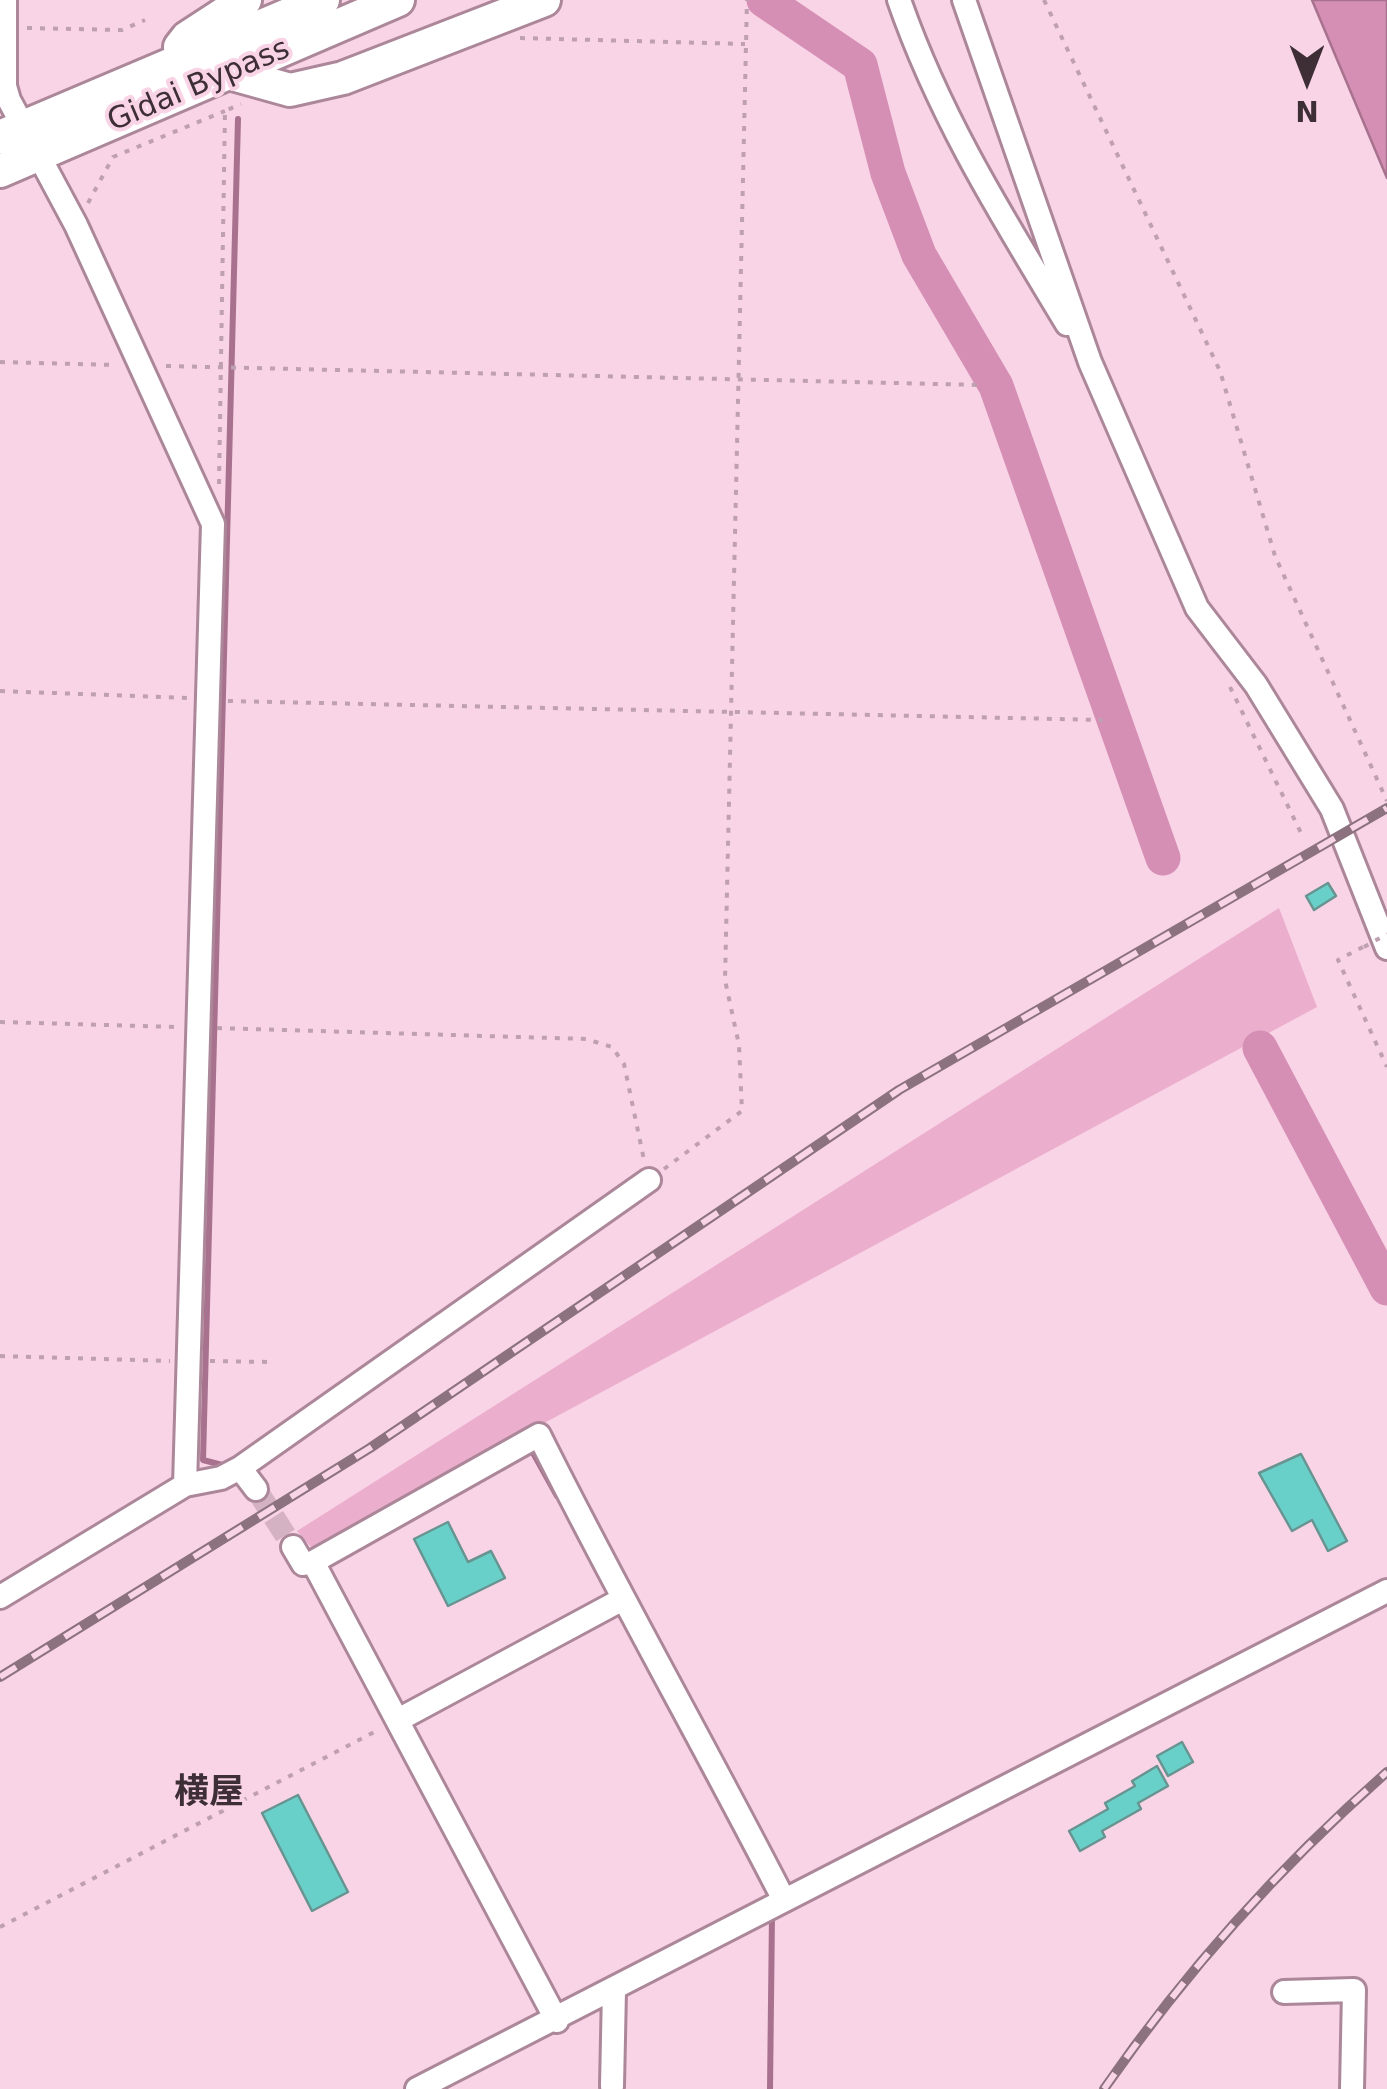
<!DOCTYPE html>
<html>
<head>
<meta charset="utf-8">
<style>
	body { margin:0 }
	#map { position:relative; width:1387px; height:2089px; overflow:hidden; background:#f9d3e6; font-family:"DejaVu Sans",sans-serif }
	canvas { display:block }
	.north { position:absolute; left:1257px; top:30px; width:100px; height:100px; -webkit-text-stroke:8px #f9d3e6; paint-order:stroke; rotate:180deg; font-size:28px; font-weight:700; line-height:40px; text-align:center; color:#3e2f36 }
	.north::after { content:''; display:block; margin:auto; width:35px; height:45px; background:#3e2f36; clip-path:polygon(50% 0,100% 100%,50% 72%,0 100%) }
</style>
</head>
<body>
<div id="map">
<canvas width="1387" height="2089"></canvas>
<div class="north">N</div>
</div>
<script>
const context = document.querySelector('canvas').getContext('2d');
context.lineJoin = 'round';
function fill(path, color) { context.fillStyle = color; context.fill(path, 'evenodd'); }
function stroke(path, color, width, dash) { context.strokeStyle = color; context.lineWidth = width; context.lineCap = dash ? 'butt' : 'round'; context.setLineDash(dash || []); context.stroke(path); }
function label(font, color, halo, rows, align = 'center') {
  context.font = font + ' "DejaVu Sans","Noto Sans JP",sans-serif'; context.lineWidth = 8; context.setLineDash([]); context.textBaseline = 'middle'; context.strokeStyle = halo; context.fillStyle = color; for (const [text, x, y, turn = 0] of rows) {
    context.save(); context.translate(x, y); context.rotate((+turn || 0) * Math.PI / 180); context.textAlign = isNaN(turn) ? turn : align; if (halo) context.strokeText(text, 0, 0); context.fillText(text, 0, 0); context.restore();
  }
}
const green = new Path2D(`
	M1279,908L1317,1007L312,1548L297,1531Z`);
const water = new Path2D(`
	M1312,0H1387V178Z`);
const stream = new Path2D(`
	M532,1451L557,1496
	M226,1466L203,1460L238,119
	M770,2089L772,1915`);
const river = new Path2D(`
	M764,0L860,65L888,173L919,255L996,386L1163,858
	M1260,1048L1387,1288`);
const building = new Path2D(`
	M1328,883L1336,896L1314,910L1306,896Z
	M1301,1454L1347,1541L1328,1551L1312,1520L1292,1531L1259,1473Z
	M448,1522L468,1562L491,1551L505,1578L448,1606L414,1539Z
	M1182,1742L1193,1762L1168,1776L1157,1756Z
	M1157,1766L1168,1786L1138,1803L1141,1809L1102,1831L1105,1837L1080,1851L1069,1831L1108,1809L1105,1803L1135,1786L1132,1781Z
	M298,1795L348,1892L312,1911L262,1813Z`);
const minorTunnel = new Path2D(`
	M256,1489L293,1547`);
const path = new Path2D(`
	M1044,0L1220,371L1275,556L1387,801
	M27,28L122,30L145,20
	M520,38L745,44
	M88,203L113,157L225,111
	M0,362L116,365
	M166,366L981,385
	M219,484L225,111L241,104
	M1230,687L1302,835
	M0,691L189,698
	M228,701L1103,720
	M1363,947L1338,960L1387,1067
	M0,1022L177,1027
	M217,1028L586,1039L612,1047L624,1064L644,1160
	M664,1169L742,1111L739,1045L725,980L747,0
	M0,1356L170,1361
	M210,1361L271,1362
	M0,1927L380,1729`);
const minor = new Path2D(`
	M5,0V86L9,100L76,225L213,524L185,1485
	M899,0C940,118 1003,218 1067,324
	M964,0L1090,362L1197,608L1256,685L1332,809L1387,948
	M240,1468L649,1180
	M293,1547L303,1564L313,1562L539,1435C617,1592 704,1744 784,1900
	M313,1562L557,2021
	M0,1597L185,1485L221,1478L240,1468L256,1489
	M398,1720L621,1600
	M1284,1992L1354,1990L1352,2089
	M612,2086L614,1990
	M417,2089L1387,1591`);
const highway = new Path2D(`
	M180,47L187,38L245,0
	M229,73L290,90L343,78L544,0
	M0,137L323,0
	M0,171L398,0`);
const rail = new Path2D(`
	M0,1677L370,1448L899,1090L1387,808
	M1104,2089C1185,1972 1281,1865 1387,1772`);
const pathBridge = new Path2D(`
	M1364,947L1387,934`);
const streetNames = [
	["Gidai Bypass",199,86,-23]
];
const quarterNames = [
	["横屋",209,1794]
];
fill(green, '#ebaecd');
fill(water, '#d58fb4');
stroke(water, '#a8728e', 2.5);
stroke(stream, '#a8728e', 6);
stroke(river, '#d58fb4', 35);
fill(building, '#69d0c9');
stroke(building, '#679490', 2.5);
stroke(minorTunnel, '#d4b2c3', 22, [22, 11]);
stroke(minor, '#ab8799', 28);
stroke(highway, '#ab8799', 38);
stroke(path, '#bfa0b0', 4, [5, 8]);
stroke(minor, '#fff', 22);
stroke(highway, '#fff', 32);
stroke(rail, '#8b727e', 10);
stroke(rail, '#f9d3e6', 6, [19]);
stroke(pathBridge, '#bfa0b0', 4, [5, 8]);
label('30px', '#3e2f36', '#f9d3e6', streetNames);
label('bold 35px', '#3e2f36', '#f9d3e6', quarterNames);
</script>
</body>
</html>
